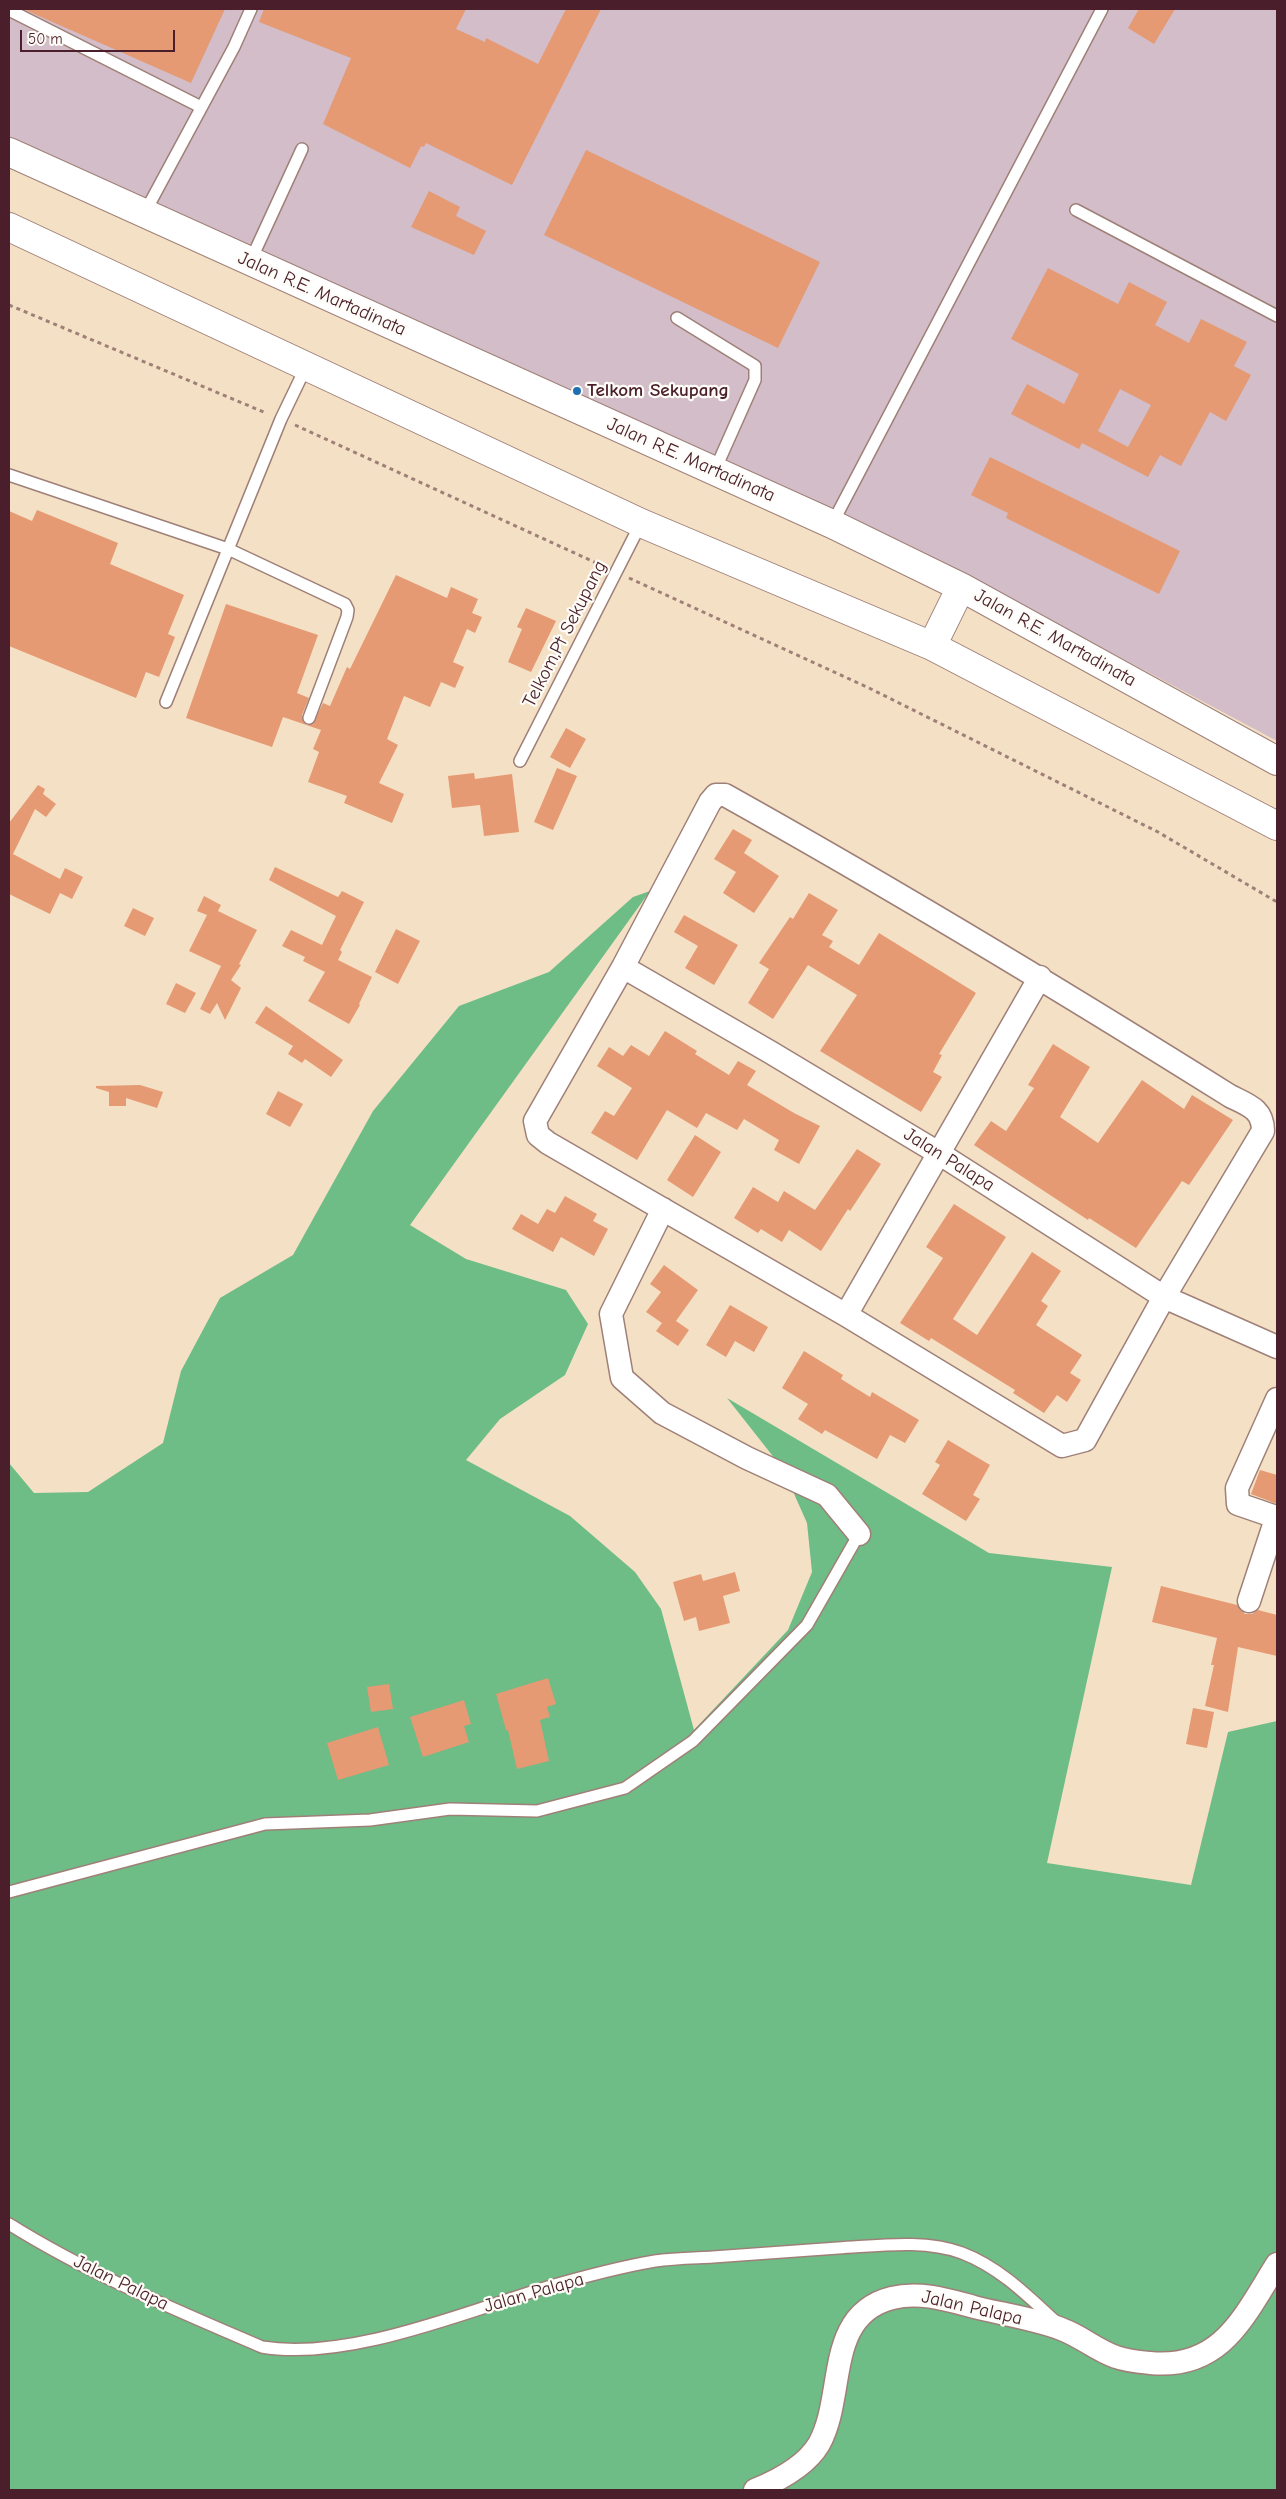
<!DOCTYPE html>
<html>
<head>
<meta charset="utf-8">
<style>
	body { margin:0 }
	#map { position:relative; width:1286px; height:2499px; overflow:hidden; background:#f4e0c5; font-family:"Comic Neue",sans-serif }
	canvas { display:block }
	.frame { position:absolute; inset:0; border:10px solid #4a1f2b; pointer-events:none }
	.scale { position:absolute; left:20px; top:30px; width:155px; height:22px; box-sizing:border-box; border:2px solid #4a1f2b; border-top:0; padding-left:6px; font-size:15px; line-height:18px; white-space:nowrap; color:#4a1f2b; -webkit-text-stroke:4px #fdfcf7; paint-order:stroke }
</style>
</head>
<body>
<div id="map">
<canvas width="1286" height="2499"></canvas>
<div class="frame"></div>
<div class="scale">50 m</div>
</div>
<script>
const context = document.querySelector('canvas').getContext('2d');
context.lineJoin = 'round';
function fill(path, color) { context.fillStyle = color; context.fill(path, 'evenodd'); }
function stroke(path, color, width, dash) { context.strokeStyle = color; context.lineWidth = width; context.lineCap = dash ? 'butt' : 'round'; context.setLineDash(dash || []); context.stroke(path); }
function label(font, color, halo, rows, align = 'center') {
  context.font = font + ' "Comic Neue",sans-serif'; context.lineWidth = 4.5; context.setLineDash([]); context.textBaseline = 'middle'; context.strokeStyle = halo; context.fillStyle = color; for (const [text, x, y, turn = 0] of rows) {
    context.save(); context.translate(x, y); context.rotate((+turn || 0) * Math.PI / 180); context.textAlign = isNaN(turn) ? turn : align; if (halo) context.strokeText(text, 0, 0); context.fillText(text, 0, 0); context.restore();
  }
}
const industrial = new Path2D(`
	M9,9H1277V741L911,546L9,147Z`);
const forest = new Path2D(`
	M650,891L410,1225L466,1259L566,1290L588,1324L565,1375L500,1419L466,1460L570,1516L635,1572L661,1609L694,1730L788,1630L812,1572L807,1523L783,1469L727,1398L989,1553L1112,1567L1047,1863L1191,1885L1228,1732L1277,1721V2490H9V1463L34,1493L88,1492L163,1443L181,1371L220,1298L293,1255L373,1111L459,1006L549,972L633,897Z`);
const building = new Path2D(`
	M23,9H225L191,83Z
	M264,9H466L456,29L485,42L486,38L538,64L566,9H601L512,185L426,143L424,147L421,146L410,168L323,124L351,58L259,22Z
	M1139,9H1175L1154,44L1128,28Z
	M586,150L820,262L778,348L544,235Z
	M429,191L460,207L456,216L486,231L474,255L411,227Z
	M1048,268L1118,304L1129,282L1167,302L1155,325L1189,343L1201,319L1247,342L1234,366L1251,375L1226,421L1210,412L1181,466L1160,455L1148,477L1082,443L1079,449L1011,414L1027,384L1064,404L1079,374L1011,339ZM1120,389L1151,405L1128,447L1098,431Z
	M990,457L1180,551L1159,594L1006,518L1008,513L971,495Z
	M37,510L118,543L110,564L184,595L168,634L175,637L159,677L146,672L136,698L9,646V511L32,521Z
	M396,575L447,598L451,587L478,599L472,613L482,617L475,633L467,629L453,662L464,667L455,688L441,682L430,707L404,696L387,739L398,745L379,783L404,794L392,823L344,803L347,796L308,782L319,752L313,749L321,730L283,717L272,747L186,718L226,604L318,635L297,693L309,698L302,715L303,722L307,725L313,724L323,703L330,706L347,667L350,669Z
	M526,608L556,621L531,672L508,662L522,629L517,627Z
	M566,728L586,739L570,768L550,757Z
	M557,768L577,776L553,830L534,822Z
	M474,773L475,779L512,774L519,832L484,836L480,805L452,808L448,776Z
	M38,785L45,789L43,794L56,804L46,817L35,809L13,854L60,879L65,868L83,877L72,899L60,893L50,914L9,894V823Z
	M733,829L752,840L744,853L779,876L754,913L723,893L736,872L714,859Z
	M275,867L338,897L342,891L364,902L340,950L342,952L338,960L372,977L359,1004L360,1005L349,1024L308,1001L325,972L303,961L305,957L282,946L291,930L322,945L336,916L269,880Z
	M809,893L838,910L822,935L833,941L829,947L859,965L879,933L976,993L939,1054L942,1055L933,1072L942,1077L921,1112L820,1051L857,995L808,965L773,1019L748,1003L769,969L759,963L790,917L793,919Z
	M204,896L221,905L218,911L257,930L239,964L241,965L231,980L241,988L225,1020L217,1003L210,1014L200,1009L221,966L189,951L207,915L197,911Z
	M133,908L154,918L145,936L124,926Z
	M684,915L738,945L714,985L685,968L698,946L674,932Z
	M396,929L420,941L398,984L375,972Z
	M176,983L196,993L185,1013L166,1004Z
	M266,1006L343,1060L331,1077L305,1059L302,1063L288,1054L293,1046L255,1023Z
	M665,1031L697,1051L695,1054L729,1075L738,1061L756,1071L747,1085L794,1113L820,1126L799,1164L774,1150L779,1140L744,1119L737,1130L706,1113L697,1128L667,1110L637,1160L591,1133L605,1111L614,1116L632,1088L597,1066L609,1047L623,1056L631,1045L649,1056Z
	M1053,1044L1090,1067L1060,1117L1098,1143L1142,1080L1184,1109L1192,1095L1233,1120L1189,1185L1182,1181L1136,1248L1089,1218L1088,1220L974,1145L991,1121L1006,1131L1034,1088L1028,1085Z
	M140,1085L163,1092L157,1108L126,1098V1106H109V1092L96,1088V1086Z
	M278,1091L303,1104L290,1127L266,1114Z
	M695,1135L721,1152L693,1197L667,1180Z
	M857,1149L881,1164L850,1211L848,1209L821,1251L789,1230L782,1242L761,1229L758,1233L734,1218L753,1187L778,1202L784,1191L815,1210Z
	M565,1196L597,1214L593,1221L608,1229L594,1256L561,1237L553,1252L512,1229L521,1214L538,1224L547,1209L555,1213Z
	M954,1204L1006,1237L953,1319L977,1335L1032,1252L1061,1271L1041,1301L1048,1306L1036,1325L1082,1355L1070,1373L1081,1380L1067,1402L1057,1395L1044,1413L1013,1393L1015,1390L931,1338L929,1341L900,1323L943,1258L926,1247Z
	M664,1265L698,1290L676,1321L689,1330L678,1346L656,1331L662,1323L646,1312L661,1292L650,1284Z
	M730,1305L768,1327L754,1352L735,1341L726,1357L706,1345Z
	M804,1351L843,1375L841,1379L870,1397L872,1392L919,1420L905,1443L890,1435L877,1459L825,1430L822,1434L798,1419L808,1404L782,1388Z
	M948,1440L990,1465L973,1495L980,1499L966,1521L922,1494L940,1465L935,1462Z
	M1260,1470L1277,1475V1504L1251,1494Z
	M735,1572L740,1591L723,1596L730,1623L699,1631L696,1617L684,1621L673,1582L701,1574L703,1581Z
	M1161,1586L1237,1605L1245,1614H1252L1258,1610L1277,1615V1656L1238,1647L1228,1712L1205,1706L1214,1665H1211L1217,1638L1152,1622Z
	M548,1678L556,1704L547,1707L550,1717L540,1720L549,1761L517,1769L508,1730H506L496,1694Z
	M389,1684L393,1709L371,1712L367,1687Z
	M464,1700L471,1724L464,1726L469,1742L423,1757L410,1717Z
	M1193,1708L1214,1712L1207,1748L1186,1744Z
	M378,1727L389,1765L338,1780L327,1743Z`);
const path = new Path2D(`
	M9,305L266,413
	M295,425L603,566
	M629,578L869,688L1158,832L1277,902`);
const lane = new Path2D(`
	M9,10L201,107
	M1076,210L1277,316
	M144,214L234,47L251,9
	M250,262L302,149
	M677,318L755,366V380L715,470
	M9,475L228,549L345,604L348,610L347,617L309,718
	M832,524L1102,9
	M166,702L281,419L306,367
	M520,761L641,523
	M9,1892L265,1824L370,1820L450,1809L537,1811L625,1788L693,1741L807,1625L859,1534
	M9,2224C89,2274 176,2310 262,2347C346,2361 460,2314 541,2289C575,2279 620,2267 655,2261C674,2258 694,2258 713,2257C754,2254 796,2251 838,2248C877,2246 924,2239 962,2253C999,2267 1028,2296 1056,2322`);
const street = new Path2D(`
	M716,795H725C897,891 1064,992 1230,1096C1248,1105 1263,1109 1263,1131L1164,1297L1085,1440L1062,1446L846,1315L548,1143L538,1135L535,1121L623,967L710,802Z
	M623,967L770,1052L940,1154L1164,1297L1277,1347
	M663,1209L611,1314L622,1378L662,1413L747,1458L827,1495L859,1534
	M846,1315L1040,977
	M1249,1601L1275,1522L1273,1516L1238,1504L1237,1488L1277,1399
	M755,2490C777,2481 806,2466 819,2444C846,2396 824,2315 892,2298C920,2291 948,2300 974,2307C1001,2314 1042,2320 1066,2331C1083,2338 1098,2351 1116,2357C1127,2361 1139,2362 1150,2363C1222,2370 1244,2316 1277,2264`);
const highway = new Path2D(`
	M9,152L832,524L961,587L1277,761
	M9,227L641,523L932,646L1277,826
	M932,646L961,587`);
const markers = [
	[577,391,5,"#1f6fb2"]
];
const streetNames = [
	["Jalan R.E. Martadinata",322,294,24],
	["Jalan R.E. Martadinata",691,460,24],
	["Telkom,Pt Sekupang",565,634,-63],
	["Jalan R.E. Martadinata",1055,638,29],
	["Jalan Palapa",949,1160,32],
	["Jalan Palapa",121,2283,26],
	["Jalan Palapa",534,2293,-16],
	["Jalan Palapa",972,2308,13]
];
const poiNames = [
	["Telkom Sekupang",587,391]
];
fill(industrial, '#d2bdc8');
fill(forest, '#6ebc86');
fill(building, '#e59a73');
stroke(lane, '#9f8078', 14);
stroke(street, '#9f8078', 25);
stroke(highway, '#9f8078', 30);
stroke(path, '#9f8078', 3, [4, 4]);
stroke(lane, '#fff', 11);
stroke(street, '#fff', 22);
stroke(highway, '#fff', 28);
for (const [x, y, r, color] of markers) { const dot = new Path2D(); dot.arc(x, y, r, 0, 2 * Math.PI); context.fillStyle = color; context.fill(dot); stroke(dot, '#fdfcf7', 2); }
label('19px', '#4a1f2b', '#fdfcf7', streetNames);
label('bold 19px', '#4a1f2b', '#fdfcf7', poiNames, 'left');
</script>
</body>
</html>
